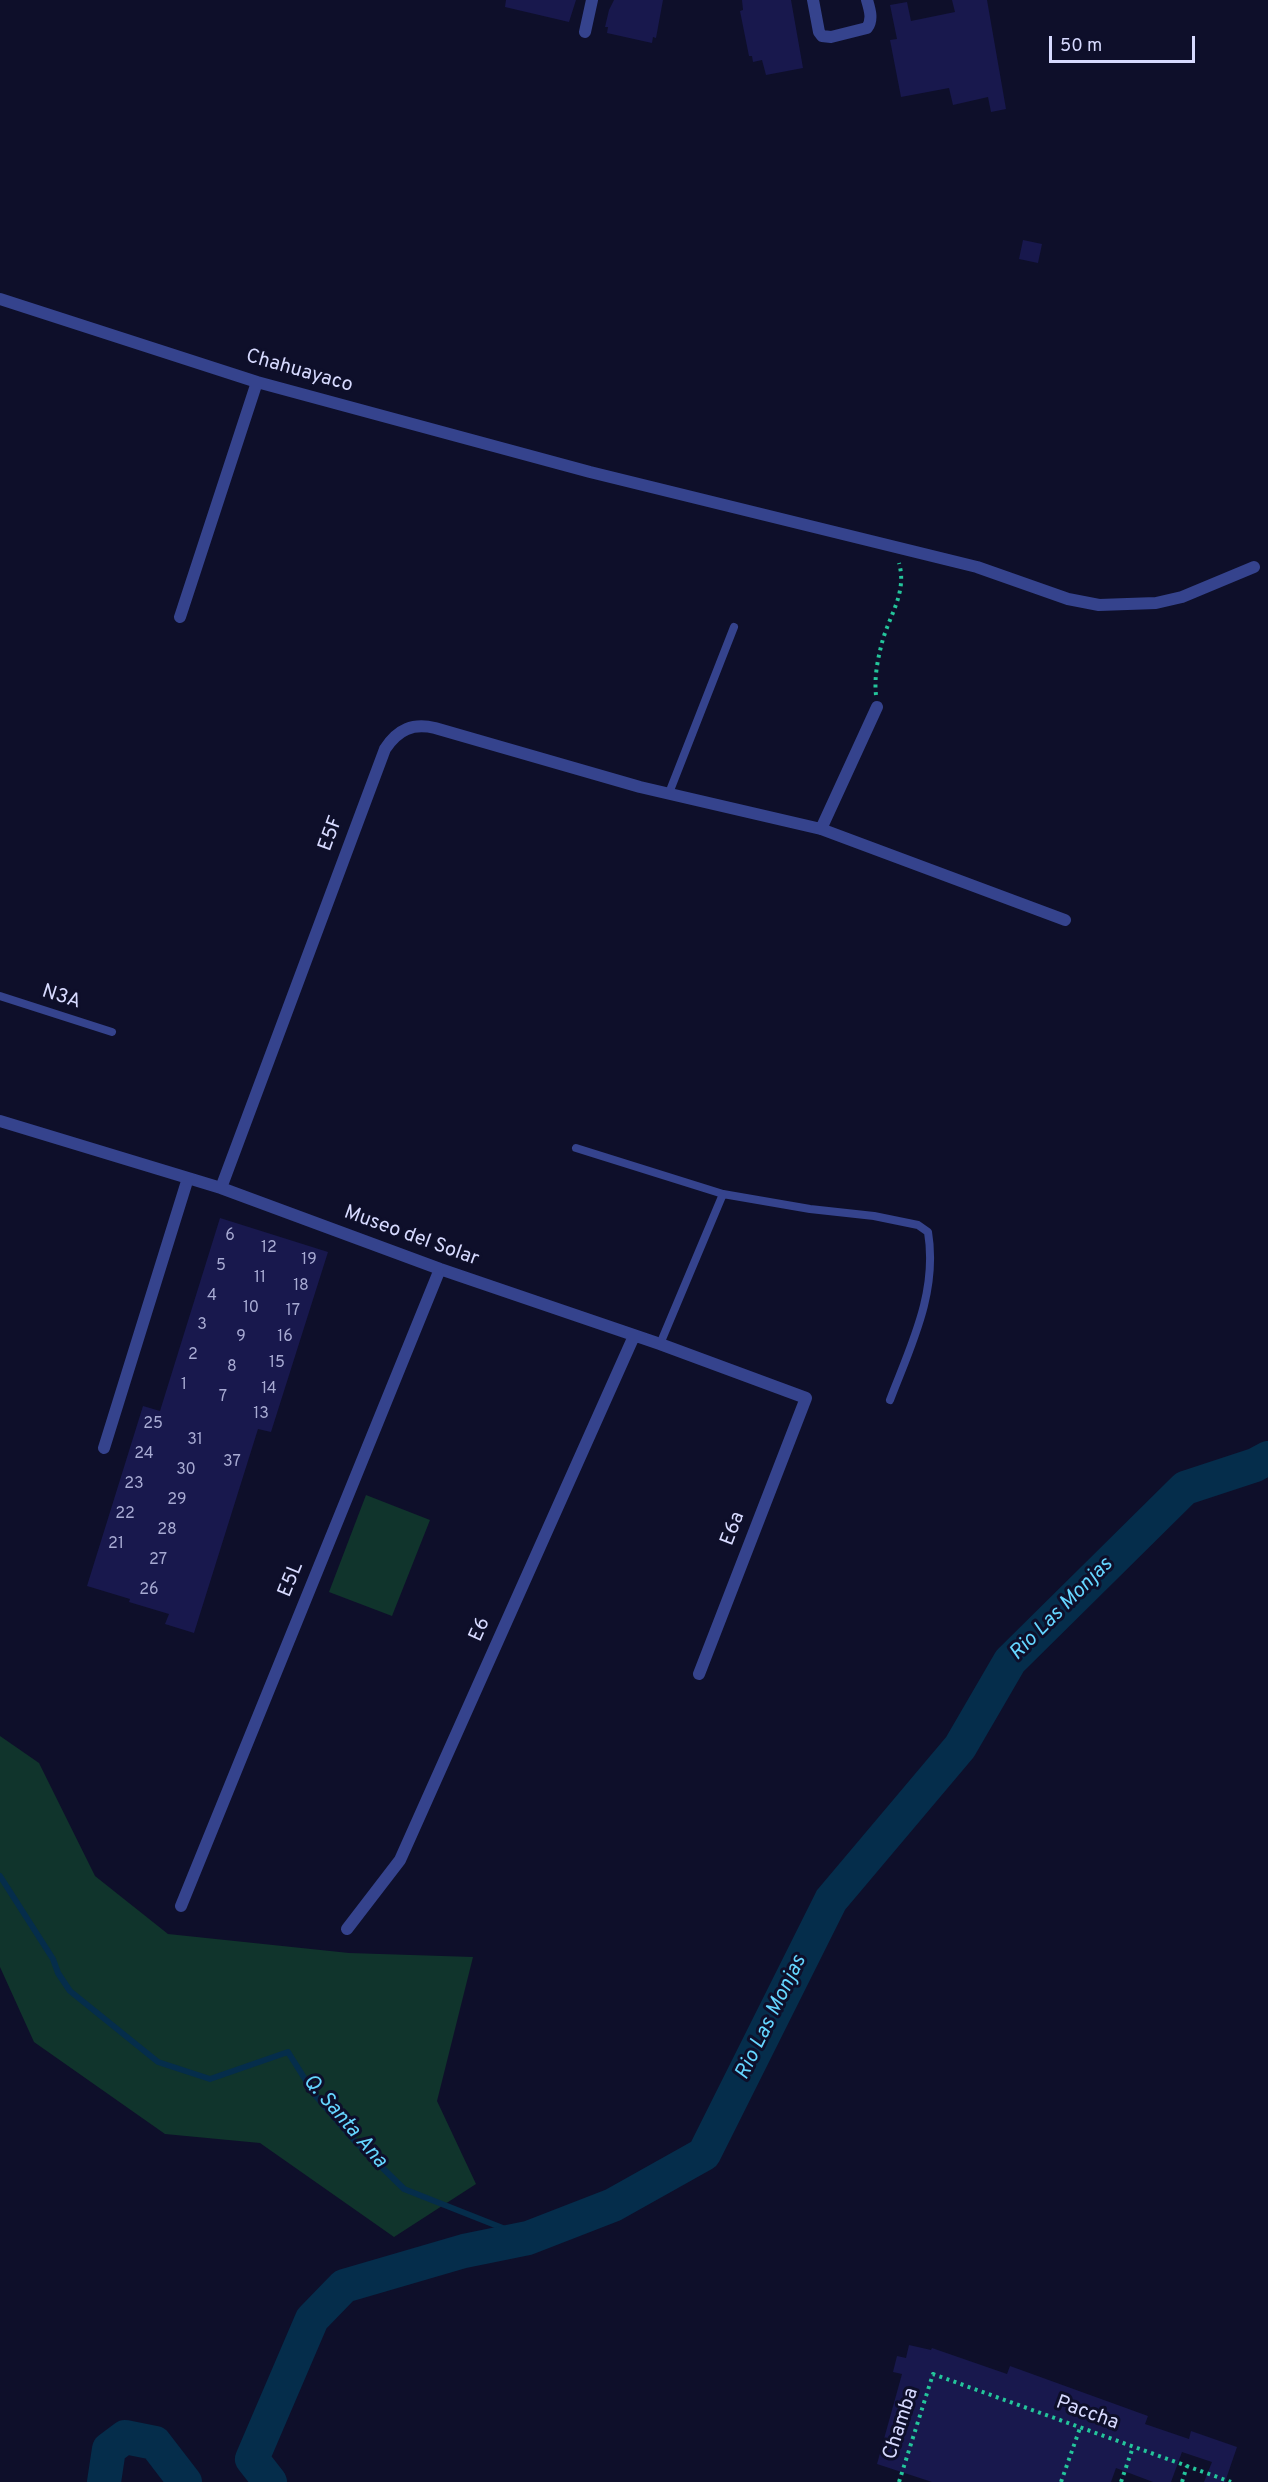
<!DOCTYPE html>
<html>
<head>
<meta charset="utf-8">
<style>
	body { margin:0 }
	#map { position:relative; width:1268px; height:2482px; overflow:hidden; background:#0e0f2a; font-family:Overpass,sans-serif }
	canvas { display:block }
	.scale { position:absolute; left:1049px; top:36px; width:146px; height:27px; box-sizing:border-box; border:3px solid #d7daff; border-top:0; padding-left:8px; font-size:18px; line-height:21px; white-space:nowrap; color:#d7daff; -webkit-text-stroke:4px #0e0f2a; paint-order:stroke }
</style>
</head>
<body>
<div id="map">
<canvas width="1268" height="2482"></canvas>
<div class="scale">50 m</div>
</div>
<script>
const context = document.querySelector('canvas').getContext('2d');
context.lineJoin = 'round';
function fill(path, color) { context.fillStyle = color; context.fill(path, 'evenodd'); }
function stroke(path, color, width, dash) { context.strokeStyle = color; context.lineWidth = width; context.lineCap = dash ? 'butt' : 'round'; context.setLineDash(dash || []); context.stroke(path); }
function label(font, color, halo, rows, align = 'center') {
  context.font = font + ' Overpass,sans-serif'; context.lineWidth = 6; context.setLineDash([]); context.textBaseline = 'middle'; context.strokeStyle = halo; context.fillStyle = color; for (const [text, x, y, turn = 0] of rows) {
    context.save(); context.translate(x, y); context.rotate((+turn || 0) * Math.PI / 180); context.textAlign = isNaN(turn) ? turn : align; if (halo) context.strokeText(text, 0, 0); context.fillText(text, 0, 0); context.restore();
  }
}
const green = new Path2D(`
	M366,1495L430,1520L392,1616L329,1592Z
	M0,1736L39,1763L95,1876L168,1934L349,1953L473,1957L437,2101L476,2184L394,2237L260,2143L165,2134L34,2042L0,1967Z`);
const stream = new Path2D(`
	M0,1876L53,1959L58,1973L70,1991L158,2062L210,2079L288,2052L315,2095L354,2140L404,2189L528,2238`);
const river = new Path2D(`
	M104,2482L109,2449L125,2437L155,2443L185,2482
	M270,2482L252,2459L312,2319L344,2286L464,2251L528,2238L613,2205L704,2154L831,1900L960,1747L1010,1661L1185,1488L1255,1465L1268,1458`);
const building = new Path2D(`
	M506,0H576L569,22L505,7Z
	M614,0H663L656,38L653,37L652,43L607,33L608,27H605L609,10Z
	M742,0H791L803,68L766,75L762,60L753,62L752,56H749L740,11L743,10Z
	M952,0H987L1006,109L991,112L988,97L953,105L949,88L901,97L890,40L897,39L890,5L907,2L911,21L955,12Z
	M1023,240L1042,244L1038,263L1019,259Z
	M220,1218L328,1252L271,1432L258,1429L194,1633L165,1624L169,1614L129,1602L130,1599L87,1586L143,1406L160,1411Z
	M909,2345L931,2350L932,2348L1007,2374L1010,2366L1148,2416L1145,2424L1189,2439L1191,2431L1237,2447L1225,2482H1204L1212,2462L1182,2452L1171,2482H1153L1116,2468L1111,2482H932L877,2464L902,2374L893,2372L897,2356L906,2358Z`);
const path = new Path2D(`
	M876,695C874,677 878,657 883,639C891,613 907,591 899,563
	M899,2482L933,2374L1231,2482
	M1061,2482L1080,2428
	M1121,2482L1133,2447
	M1182,2482L1187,2466`);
const service = new Path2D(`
	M669,793L734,627
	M0,996L112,1032
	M576,1148L723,1194L810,1209L874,1216L918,1225L928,1232C938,1292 911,1345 890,1400
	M660,1344L723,1194`);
const minor = new Path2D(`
	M813,0L819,32L822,36L831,37L867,28C873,20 870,10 867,0
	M585,32L592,0
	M0,299L257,382L590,472L977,567L1068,599L1099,605L1156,603L1182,597L1254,567
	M180,617L257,382
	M821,829L877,707
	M0,1121L221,1188L440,1269L660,1344L806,1398L699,1674
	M221,1188L385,749C398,729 413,723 435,728L640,787L821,829L1065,920
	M104,1448L188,1178
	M181,1906L440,1269
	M347,1929L400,1860L634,1336`);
const numberNames = [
	["6",230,1237],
	["12",269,1249],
	["19",309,1261],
	["5",221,1267],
	["11",260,1279],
	["18",301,1287],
	["4",212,1297],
	["10",251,1309],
	["17",293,1312],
	["3",202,1326],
	["9",241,1338],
	["16",285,1338],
	["2",193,1356],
	["15",277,1364],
	["8",232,1368],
	["1",184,1386],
	["14",269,1390],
	["7",223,1398],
	["13",261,1415],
	["25",153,1425],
	["31",195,1441],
	["24",144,1455],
	["37",232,1463],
	["30",186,1471],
	["23",134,1485],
	["29",177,1501],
	["22",125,1515],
	["28",167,1531],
	["21",116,1545],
	["27",158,1561],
	["26",149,1591]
];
const streetNames = [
	["Chahuayaco",299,372,16],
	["E5F",332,834,-70],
	["N3A",61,998,18],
	["Museo del Solar",411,1237,20],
	["E6a",734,1529,-69],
	["E5L",292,1580,-68],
	["E6",481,1630,-66],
	["Paccha",1087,2414,20],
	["Chamba",902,2424,-72]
];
const waterNames = [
	["Rio Las Monjas",1062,1610,-45],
	["Rio Las Monjas",772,2018,-64],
	["Q. Santa Ana",344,2122,49]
];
fill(green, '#10342c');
stroke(stream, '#052d4b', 6);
stroke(river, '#052d4b', 34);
fill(building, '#18184d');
stroke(path, '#24c59b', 4, [3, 4.5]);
stroke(service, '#35438d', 8);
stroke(minor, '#35438d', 12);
label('16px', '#a7aad2', null, numberNames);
label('20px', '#d7daff', '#0e0f2a', streetNames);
label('italic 21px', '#65d6ff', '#0e0f2a', waterNames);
</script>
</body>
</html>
